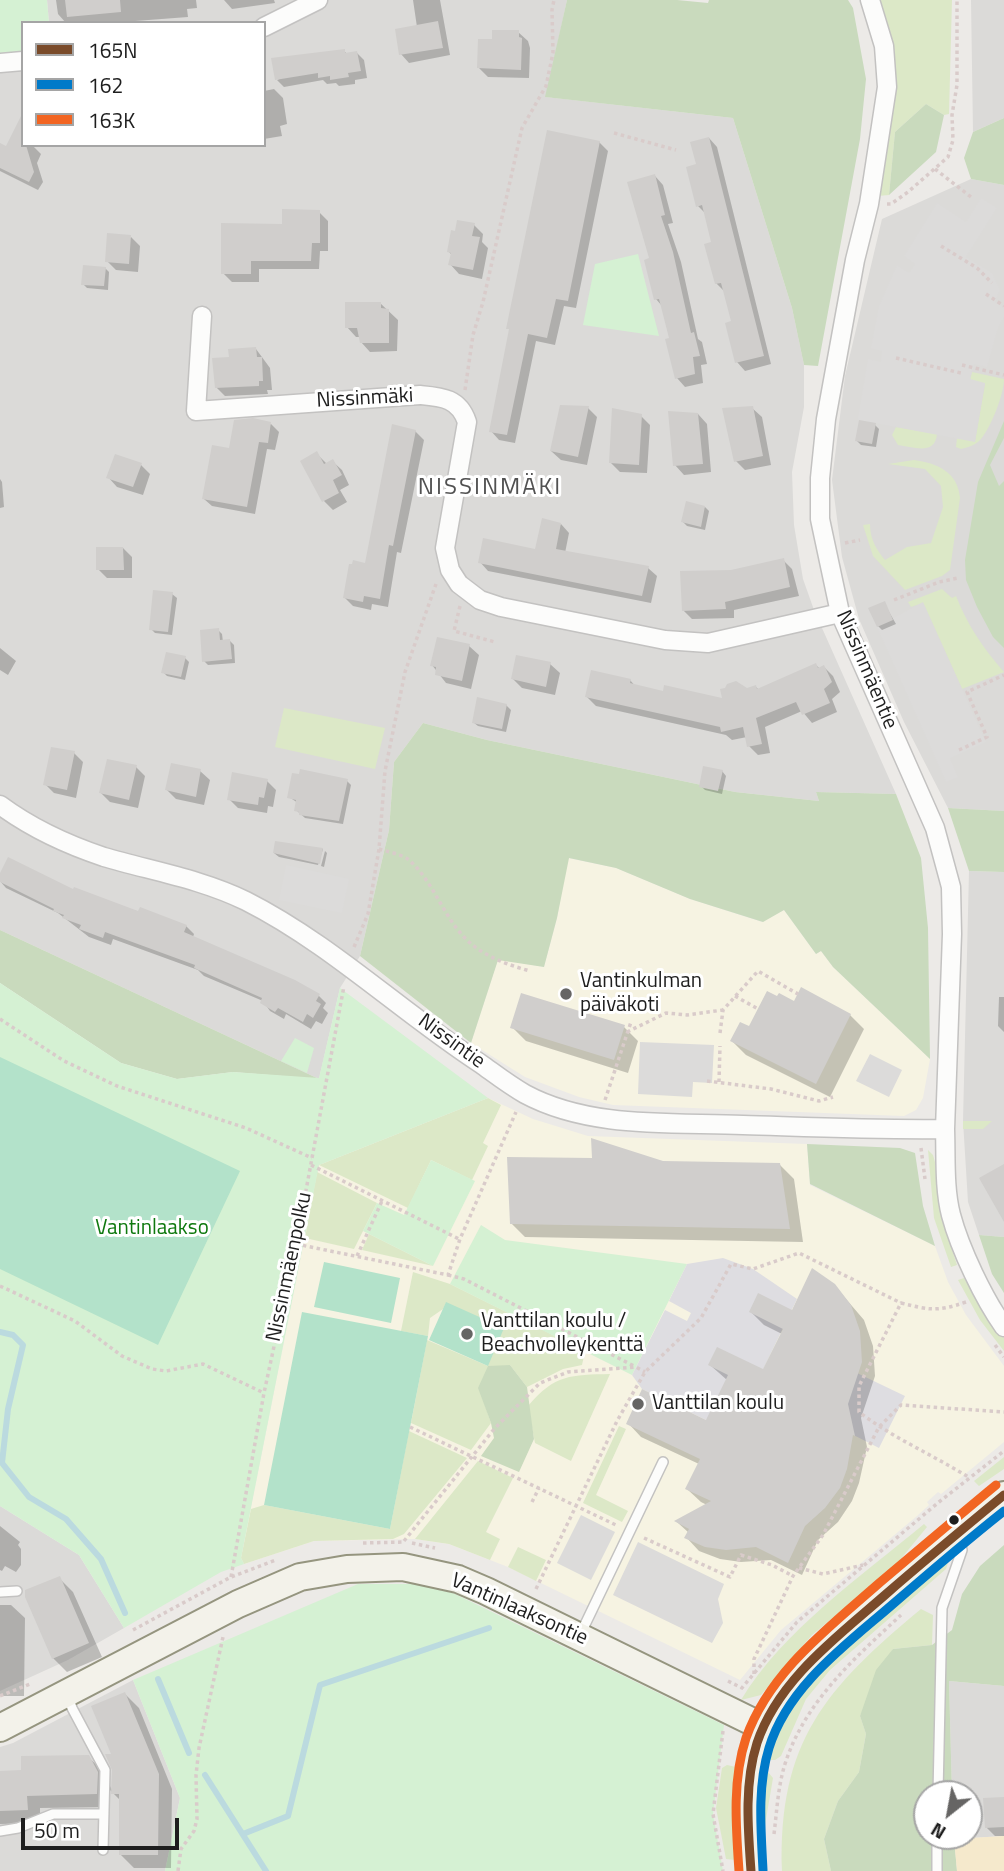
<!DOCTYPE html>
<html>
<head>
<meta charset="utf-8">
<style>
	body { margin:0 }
	#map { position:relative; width:1004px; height:1871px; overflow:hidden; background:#eceae7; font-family:"Titillium Web",sans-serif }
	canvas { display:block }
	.legend { position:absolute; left:21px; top:21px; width:245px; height:126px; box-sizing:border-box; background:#fff; border:2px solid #a5a5a5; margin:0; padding:9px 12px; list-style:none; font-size:21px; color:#1e1e1e }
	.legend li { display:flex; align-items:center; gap:14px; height:35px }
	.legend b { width:35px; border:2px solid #a5a5a5 }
	.north { position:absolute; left:913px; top:1780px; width:70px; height:70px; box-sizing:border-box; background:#fff; border:2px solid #a5a5a5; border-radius:50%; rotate:211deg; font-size:19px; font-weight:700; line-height:28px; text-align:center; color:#1e1e1e }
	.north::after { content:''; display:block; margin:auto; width:24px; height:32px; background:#666564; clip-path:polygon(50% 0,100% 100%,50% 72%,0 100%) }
	.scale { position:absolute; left:21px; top:1818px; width:158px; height:32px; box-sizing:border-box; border:4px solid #1e1e1e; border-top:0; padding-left:9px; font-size:21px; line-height:24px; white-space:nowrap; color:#1e1e1e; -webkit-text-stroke:5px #fff; paint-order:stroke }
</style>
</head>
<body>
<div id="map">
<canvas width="1004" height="1871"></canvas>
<ul class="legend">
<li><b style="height:9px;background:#7a4b2a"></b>165N</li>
<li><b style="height:9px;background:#007ac9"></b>162</li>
<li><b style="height:9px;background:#f26522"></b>163K</li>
</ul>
<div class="north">N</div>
<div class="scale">50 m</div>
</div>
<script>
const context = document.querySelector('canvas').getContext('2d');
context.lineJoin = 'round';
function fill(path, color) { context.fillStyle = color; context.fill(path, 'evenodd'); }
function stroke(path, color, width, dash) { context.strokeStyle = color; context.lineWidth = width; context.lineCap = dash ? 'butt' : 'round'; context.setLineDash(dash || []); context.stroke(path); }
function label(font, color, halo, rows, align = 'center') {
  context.font = font + ' "Titillium Web",sans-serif'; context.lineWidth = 6; context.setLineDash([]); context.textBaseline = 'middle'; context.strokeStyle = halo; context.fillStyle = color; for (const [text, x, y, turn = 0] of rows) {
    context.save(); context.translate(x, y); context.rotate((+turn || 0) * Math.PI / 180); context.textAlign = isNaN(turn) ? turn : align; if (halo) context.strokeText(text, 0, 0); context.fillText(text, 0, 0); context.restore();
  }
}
const residential = new Path2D(`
	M47,0H567L546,97L733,118L792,308L804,365V407L792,472L794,525L803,579L814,610L896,794L816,792L819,801L735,792L487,740L423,723L394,762L389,830L360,956L340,988L319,1079L0,930V54L23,52V145H264V23H49Z
	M971,0H1004V118L973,132Z
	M971,179L1004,185V811L948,808L904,722L859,619L842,557L832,480L845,376L882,219Z
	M969,871L1004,872V1237L979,1235L968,1202L963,1121Z
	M0,1506L79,1555L124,1628L68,1660L0,1691Z
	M133,1680L180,1798L165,1871H0V1747L13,1743Z
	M949,1681L1004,1686V1836L954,1839V1836H969V1794H952Z`);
const education = new Path2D(`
	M568,858L616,868L690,899L762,922L784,910L816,954L821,951L833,967L930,1059L923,1098L916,1110L904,1116L613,1105L579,1097L525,1077L471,1043L498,959L544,967L557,918Z
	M488,1098L533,1119L588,1136L807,1144L810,1185L935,1246L948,1282L966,1315L1004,1366V1442L941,1494L938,1492L927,1502L929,1505L917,1516L781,1630L740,1680L508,1567L449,1544L415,1539L314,1541L244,1564L241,1558L319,1165Z`);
const grass = new Path2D(`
	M878,0H952L949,114L944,115L926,104L895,132L889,195L878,196L889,122Z
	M972,372L1004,379C1004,394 991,427 981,439C976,445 969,447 961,449L956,447L957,438L975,441L985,384L970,380Z
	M896,427L937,434C935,456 913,447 898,445L892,435Z
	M914,460C937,463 958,472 960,498L950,570L942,576L905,590L873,556L863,525L870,524C870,539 876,549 885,560L907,547L931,543L943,507L941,486L925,469L888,464Z
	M942,589L952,598L956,596C968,626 983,648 1004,672L962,689L923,603L911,607L908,602Z
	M284,708L385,728L375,769L275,747Z
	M488,1098L501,1105L483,1143L488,1146L472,1180L431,1160L408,1208L319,1165Z
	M963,1121H992L983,1129H963Z
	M928,1150L933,1155L935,1162L944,1224L957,1265L951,1267L934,1218Z
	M317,1172L377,1203L354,1249L305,1238Z
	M369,1234L433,1266L362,1250Z
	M413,1272L450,1284L585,1351L582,1365L563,1369L527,1387L510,1365L479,1388L491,1423L471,1450L411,1423L427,1340L488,1366L446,1303L443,1309L430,1318L428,1336L401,1331Z
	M964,1278L986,1316L1004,1338V1351L980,1320L958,1280Z
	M610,1374L571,1461L535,1443L528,1406C555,1374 571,1375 610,1374Z
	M619,1426L626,1429L596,1495L628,1511L622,1522L583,1503Z
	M409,1431L467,1458L404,1534L393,1539L314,1541L244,1564L241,1558L251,1509L264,1505L390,1529Z
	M1004,1457V1469L979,1486L974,1481Z
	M478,1461L513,1478L486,1532L500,1539L490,1560L449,1544L415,1539Z
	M924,1524L927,1527L895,1566L812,1635L761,1695L741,1700C783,1630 862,1576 924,1524Z
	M518,1547L546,1560L536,1581L508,1567Z
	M950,1557L946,1569L830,1670L806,1699L781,1756L775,1760H766L775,1732L787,1707L814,1670Z
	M921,1609L933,1615L932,1645L893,1649L860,1716L866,1734L859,1772L838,1801L824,1839L831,1871H782C778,1741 826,1688 921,1609Z
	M727,1765L736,1767L732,1813L735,1860L726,1859L716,1808L722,1768Z
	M763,1772H768L773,1778L765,1825H758Z`);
const forest = new Path2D(`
	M567,0H677L708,3L709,0H848L853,8L866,79L860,139L818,366L804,365L792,308L733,118L545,97Z
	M926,104L944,115L936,152L889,195L895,132Z
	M1004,118V185L971,179L964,158L973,132Z
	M1004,421V438L990,465L999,486L1004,481V648L993,637L977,607L966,580L965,560L978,482Z
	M423,723L487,740L735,792L819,801L816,792L896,794L921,858L928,928L930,1059L833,967L821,951L816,954L784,910L763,922L690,899L616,868L569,858L557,918L544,967L498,960L471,1043L360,956L389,830L394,762Z
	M948,808L1004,811V872L969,871Z
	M0,930L319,1079L233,1072L177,1079L121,1063L0,983Z
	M807,1144L900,1148L915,1153L923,1206L935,1246L810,1184Z
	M979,1235L1004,1237V1293L992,1274Z
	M510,1365L527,1387L534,1439L519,1472L481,1456L494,1438L491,1423L478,1388L488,1366Z
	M1004,1545V1686L949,1681L952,1794H927V1836H954L957,1871H831L824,1839L838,1801L859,1772L866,1734L860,1716L876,1670L893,1649L932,1645L952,1630L962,1594L980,1566Z`);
const sand = new Path2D(`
	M1004,1836V1871H957L954,1839Z`);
const park = new Path2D(`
	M0,0H47L49,23H23V52L0,54Z
	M638,254L659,336L583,325L595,264Z
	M0,983L121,1063L177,1079L233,1072L319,1078L340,988L488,1098L319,1165L241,1558L244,1564L221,1572L124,1628L79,1555L0,1506Z
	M295,1038L314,1048L307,1073L281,1061Z
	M431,1160L475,1181L433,1266L363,1231L377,1203L404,1215Z
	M481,1225L505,1240L687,1264L632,1375L450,1284Z
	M358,1584H413L451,1592L724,1725L713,1814L723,1871H165L180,1798L133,1680Z`);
const pitch = new Path2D(`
	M0,1057L240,1171L158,1345L0,1269Z
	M324,1262L400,1278L391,1323L314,1307Z
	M446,1302L504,1328L488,1366L429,1340Z
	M302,1312L428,1336L390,1529L264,1505Z`);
const parking = new Path2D(`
	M981,198L997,208L966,257L992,273L1000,290L995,302L1004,307V317L998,328L987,367L974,364L970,379L985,383L975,442L859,420L858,418L868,359L881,362L882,351L871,348L879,306L897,265L909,273L915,264L904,256L937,203L966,222Z
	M923,602L986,742L950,758L958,777L946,782L877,627Z
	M286,865L349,879L342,913L279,900Z
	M640,1042L714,1045L712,1083L693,1082L692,1097L638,1094Z
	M870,1054L902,1070L889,1097L856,1081Z
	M581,1515L615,1532L591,1580L557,1563Z
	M638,1542L724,1584L718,1599L723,1623L712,1643L613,1595Z`);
const plaza = new Path2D(`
	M723,1258L753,1269L797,1299L744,1409L706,1420L642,1389L632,1375L665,1310L687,1321L691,1313L669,1301L687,1264Z
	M857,1373L905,1396L879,1448L828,1422Z`);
const shadow = new Path2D(`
	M56,0H196L197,8L187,9L188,17L109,23H66L58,14Z
	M224,0H274L275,3L232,9Z
	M413,0H440L450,55L409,63L401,54L417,27Z
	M518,32L528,41L530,48L529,78L488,77L479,68L493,41Z
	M344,51L348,55L357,53L364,60L367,78L355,80V84L339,86L336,83L327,84L323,80L284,87L277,80Z
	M274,89L283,98L287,124L280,126L282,136L264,139V91Z
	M709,138L717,147L771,364L745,371L737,362L733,323L725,292L716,283L713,244L706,214L698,206Z
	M599,142L608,151L576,308L564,306L555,345L536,341L515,443L499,440L491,431L511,331L508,328Z
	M0,145L7,149L32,145L41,154L37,163L43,182L38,190L0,171Z
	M655,176L663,185L673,223L668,224L681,262L698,339L702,342L707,364L701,365L703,383L685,387L677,378L671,340L662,306L656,299L651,260Z
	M319,212L328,221V251H320L319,269H259V282H232L223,273L284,226Z
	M474,225L483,234L482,242L488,248L482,279L459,274L450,264L452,255L448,251Z
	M131,237L140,246L138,272L116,270L107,261Z
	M105,268L109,272L108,290L87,288L83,284Z
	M380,303L398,320L397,351L370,352L361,342L360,337H356L347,327Z
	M256,349L270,368L272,390H267L268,394L225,396L216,387L231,359Z
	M588,408L597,417L587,465L561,460L551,451Z
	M752,408L762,417L771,465L745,470L736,461Z
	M698,414L707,424L711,472L684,475L675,465Z
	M641,416L650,425L647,473L620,472L611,463Z
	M271,424L279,432L275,450L267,449L255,514L212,506L204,499L231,450Z
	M875,425L879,429L876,447L861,445L857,441Z
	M415,431L424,440L401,553L397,552L388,607L372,604L371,610L353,606L345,598L366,565Z
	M317,454L327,464L332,461L342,470L349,485L340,490L347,502L333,510L324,501Z
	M141,465L150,474L143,495L117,487L108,477Z
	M0,479L2,482L4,507L0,508Z
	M705,507L709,511L705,530L687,526L683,522Z
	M561,524L569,533L565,553L648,568L657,576L651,603L488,571L480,562L537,551Z
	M123,548L132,557V578H107L98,569Z
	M783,560L792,569L799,596L734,610V618L692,619L683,610L731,572Z
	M172,594L177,598L172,635L155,633L151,629Z
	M884,603L896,624L882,630L878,626Z
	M218,630L222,634L223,642L230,641L234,645L235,663L208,665L204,661Z
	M469,646L479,655L471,689L446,683L432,665Z
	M0,648L16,661L8,675L0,670Z
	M185,658L189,662L185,680L167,676L163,672Z
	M550,664L560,673L555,695L522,688L513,679Z
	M816,665L820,669L824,667L833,676L840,692L832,699L837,712L812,723L802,711L765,727L770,753L758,755L749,746L747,737L732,740L726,735L596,706L587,697L630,680L636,687L664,693L724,701L746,689L756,687L759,690Z
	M506,705L511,710L506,732L478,726L473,722Z
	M74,753L83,762L76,798L54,793L45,784Z
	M136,767L145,776L138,808L110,802L101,793Z
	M200,771L210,780L204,805L176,799L167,790Z
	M722,771L726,776L722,794L705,790L701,786Z
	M267,781L276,790L273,807L268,806L267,813L238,808L229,799Z
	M347,781L351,785L343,824L305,818L296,810L298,803L289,797Z
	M323,849L318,865L279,857L274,853Z
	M325,851L327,853L324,867L321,866Z
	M0,877L74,892L186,926L194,934L193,937L318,995L326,1003L323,1008L328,1013L322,1024L316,1021L311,1029L286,1014L284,1019L270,1011L263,1001L204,976L198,970L113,939L111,945L89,937L58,913L6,888L0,881Z
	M999,997H1004V1032L998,1026Z
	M795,1003L850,1015L864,1029L830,1097L746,1055L732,1041Z
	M512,1027H624L638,1041L628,1073L526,1041Z
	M663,1162L780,1165L794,1179L803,1242L525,1237L511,1223Z
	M834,1285L864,1320L873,1346L875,1376L861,1418L867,1447L859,1483L852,1501L838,1522L818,1540L802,1575L771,1560L741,1562L720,1559L699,1551L686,1537L689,1533L677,1522L707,1505L701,1502L687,1489L699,1464L641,1437L628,1423L707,1422L727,1380L710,1365L764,1372L782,1334L764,1325L751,1312H793Z
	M0,1526L20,1542L18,1545L21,1549V1565L16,1572L5,1566L2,1571L0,1570Z
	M59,1578L73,1592L102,1657L67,1672L53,1658Z
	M0,1605H11L25,1618L24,1696H0Z
	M125,1694L139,1708L172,1789L171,1868H134L120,1854L121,1801L110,1790V1807L40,1808V1823L0,1824V1773L23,1772L88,1757L102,1770L113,1792L114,1756Z
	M1004,1798V1836H995L986,1827Z`);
const stream = new Path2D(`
	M0,1332L13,1335L23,1345L8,1409L2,1463L29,1497L66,1519L101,1559L125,1613
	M158,1679L189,1753
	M205,1775L266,1871
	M243,1834L288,1816L320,1685L489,1628`);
const building = new Path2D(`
	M65,0H120L121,12L67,17Z
	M438,21L443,48L399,55L395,29Z
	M492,30H519V37L522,38L521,70L477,68L478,39H492Z
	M345,49V53L357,51L361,71L348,73L349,77L330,80V76L318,78V73L275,80L271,58Z
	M23,112V145H26L34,172L29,182L0,168V143L6,146Z
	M547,130L600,141L568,301L556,299L547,338L528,334L507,435L489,432L509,329H506Z
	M709,137L764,356L735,363L725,323L731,321L721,283L715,284L704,244L711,242L702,205L696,207L686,167L696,164L690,142Z
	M655,174L665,215L661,216L673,252L691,333L694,332L700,356L693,357L695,374L675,379L665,339L669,338L659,299L654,300L644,260L649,258L627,182Z
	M282,209L320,210V243H312L311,261H251V274H221V223L282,224Z
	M457,220L475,223L472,236L480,237L473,270L448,265L451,253L447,252L451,230L455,231Z
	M107,233L131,235L129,264L105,262Z
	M83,265L106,267L104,286L81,285Z
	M345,302H381V308L389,309V343H360L357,328H345Z
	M256,347L257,357H262L263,381H259V386L215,388L212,358L229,357L228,349Z
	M560,405L589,406L578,457L550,451Z
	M753,406L763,456L734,462L722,408Z
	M612,408L642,414L639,465L609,463Z
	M668,411L698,413L703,464L673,466Z
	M253,418L271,422L268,443L259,442L247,507L202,499L212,445L229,448L234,420Z
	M859,420L876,423L872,444L855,441Z
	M392,424L416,430L393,546L389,545L380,599L364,596L363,602L343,598L349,564H352L353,560L365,563Z
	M317,451L324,464L333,459L342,475L333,480L339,493L322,502L300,461Z
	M115,454L142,463L133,487L106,478Z
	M686,501L705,506L701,527L681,522Z
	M542,518L561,523L556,549L649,566L642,596L478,563L483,538L535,549Z
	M96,547H123L124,570H96Z
	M784,558L790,587L725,602L726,609L682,611L680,571L731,570Z
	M153,590L173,592L168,632L149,630Z
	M885,601L893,620L877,627L868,608Z
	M219,628L220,640L230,639L232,659L202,662L200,630Z
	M437,637L470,644L462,681L435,675L436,667L430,666Z
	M166,652L186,656L181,677L161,673Z
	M516,655L551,662L546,687L511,679Z
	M816,663L818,668L824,665L832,682L824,689L830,703L802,715L796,702L756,718L762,744L747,747L743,727L721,732L720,727L585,697L591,670L631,679L630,683L663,691L664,685L722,698L720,689L725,688L727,684L736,681L747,688L756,685L757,689Z
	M477,697L507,704L502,729L472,723Z
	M51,747L75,751L67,790L43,785Z
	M107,759L137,765L129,800L99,793Z
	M171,763L201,769L196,797L165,790Z
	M703,766L723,770L718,791L699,787Z
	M300,769L348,779L339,821L299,815V812L294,811L296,800L287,798L292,773L299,774Z
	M232,772L268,779L264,798L259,797L258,805L227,800Z
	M275,841L323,848L320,864L273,853Z
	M8,857L73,889L74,887L138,911L140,907L187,925L184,932L295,980L320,994L316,1001L321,1004L313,1018L307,1014L303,1022L278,1008L275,1012L260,1003L262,998L194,968L195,965L105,932L103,938L79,929L81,925L62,918L64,915L53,911L54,909L0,882V873Z
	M801,987L851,1014L816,1084L730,1041L740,1022L749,1026L767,991L777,996L779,993L794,1001Z
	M521,993L625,1025L614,1060L510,1028Z
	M591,1138L663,1161L780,1163L790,1229L510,1224L507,1157L592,1158Z
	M1004,1164V1222L979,1178Z
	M812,1268L835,1284L851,1305L860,1331L862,1362L848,1404L855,1436L853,1435L847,1469L840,1488L825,1508L805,1526L788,1563L756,1547L726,1550L705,1547L684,1538L689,1529L674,1521L711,1501L685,1489L700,1459L626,1424L642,1389L706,1420L728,1375L708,1365L717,1347L763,1369L783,1329L749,1312L758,1293L792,1310Z
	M60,1576L89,1643L52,1659L25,1597V1590Z
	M125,1692L159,1774L158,1855H119V1794H111L112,1770L105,1754H111L91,1706Z
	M89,1755L98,1772L97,1794L27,1796L28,1810L0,1811V1771L21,1770V1756Z
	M1004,1797V1827L985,1828L983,1798Z`);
const path = new Path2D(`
	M614,133L676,150
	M935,169L971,197
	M887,204H891L908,192L948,157L953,140L952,115L957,85V0
	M941,246L977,268L992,283
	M986,294L1004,306
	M896,358L961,373
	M962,365L1004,375
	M465,390L473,335L483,302L522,128L546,86L553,53L552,10L554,0
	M845,543L860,540
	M894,600L939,582L958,578
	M460,606L454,631L495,642
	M959,750L987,737L967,692L1004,675
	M379,849C388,852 402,854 409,860C434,882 443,917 467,940C483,956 508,965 530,971
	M354,947L368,914L379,849L385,771L405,672L436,584
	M735,996L758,1009
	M0,1019L64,1061L117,1086L246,1128L312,1158
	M627,1032L666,1013L687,1015L723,1010
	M720,1033L723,1010L758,971L798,994
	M707,1081L771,1089L819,1101L833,1097
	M719,1082L720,1046
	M605,1100L631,1022
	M921,1148L925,1179
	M311,1165L459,1239
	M296,1244L448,1275L460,1239L516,1112
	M357,1256L382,1201
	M448,1275L464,1279L634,1366
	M0,1286L75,1321L122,1356L152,1369L166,1371L203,1364L264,1393
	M966,1302C937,1312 929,1310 901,1303L859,1386V1412C893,1438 933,1455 970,1478
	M995,1345L1004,1357
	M410,1427L618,1526
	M532,1502L539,1488
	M644,1538L730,1577L741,1555L772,1565L793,1576
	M404,1541L495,1428L540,1383L568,1372L636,1367L645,1372
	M363,1543L404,1542
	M412,1543L435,1548
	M799,1568L823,1574L863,1565
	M231,1577L264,1393L296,1244L344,986
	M536,1589L617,1421L645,1372L701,1318L731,1264L753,1269L799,1253L901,1303
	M133,1630L231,1577L276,1560
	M754,1674V1659L793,1576L823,1535L879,1427L901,1405L1004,1412
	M728,1681L742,1688
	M741,1689L797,1622L939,1502L1004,1451
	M0,1696L30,1684
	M723,1731L713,1814L723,1871
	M774,1834C777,1810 778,1786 785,1764C805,1701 855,1658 901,1615
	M178,1871L181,1849L194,1831L197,1819L196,1775L199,1748L223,1637`);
const lane = new Path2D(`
	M0,1592L17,1591
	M580,1635L663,1462
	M68,1696L72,1708L105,1770L103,1850
	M938,1794L942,1608L962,1550L959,1537
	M0,1831L18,1828L53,1814H104
	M937,1871V1836`);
const street = new Path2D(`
	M870,0L884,46L887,87L869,204L855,260L826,419L820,478V519L840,613L935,828L951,887L952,934L945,1129C946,1157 944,1188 951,1215C960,1249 984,1299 1004,1327
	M264,27L318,0
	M0,63L23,61
	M202,316L196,411L420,395C442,397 459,398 467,422L445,548L450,570L459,584L480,600L501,607L665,640L708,643L840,613
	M0,805C31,828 68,845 104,857C152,871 201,879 246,901C331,944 401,1012 481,1064C495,1074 509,1085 525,1094C590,1129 672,1122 743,1125C810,1127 878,1130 945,1129`);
const secondary = new Path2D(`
	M0,1728L238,1604L300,1577L347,1569L403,1567L458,1579L486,1591L763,1727
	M751,1871C748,1824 744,1772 763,1728C783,1678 845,1630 885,1595C924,1561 964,1527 1004,1495`);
const bus1 = new Path2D(`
	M751,1871C748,1829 744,1784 757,1743C778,1680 837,1637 885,1595C924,1561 964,1528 1004,1495`);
const bus2 = new Path2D(`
	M763,1870C761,1830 757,1787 769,1748C788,1686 847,1644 893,1604C930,1572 966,1541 1004,1511`);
const bus3 = new Path2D(`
	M739,1871C736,1827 732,1780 746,1738C769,1673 827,1629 877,1585C916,1552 956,1518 996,1485`);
const markers = [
	[566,994,7,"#666564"],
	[467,1334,7,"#666564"],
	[638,1404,7,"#666564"],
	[954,1520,6,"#1e1e1e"]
];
const streetNames = [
	["Nissinmäki",365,399,-3],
	["Nissinmäentie",866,670,67],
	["Nissintie",451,1042,36],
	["Nissinmäenpolku",290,1267,-78],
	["Vantinlaaksontie",519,1610,24]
];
const poiNames = [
	["Vantinkulman",580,982],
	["päiväkoti",580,1006],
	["Vanttilan koulu /",481,1322],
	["Beachvolleykenttä",481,1346],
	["Vanttilan koulu",652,1404]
];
const parkNames = [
	["Vantinlaakso",152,1229]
];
const quarterNames = [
	["NISSINMÄKI",490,488]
];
fill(residential, '#dbdad8');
fill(education, '#f6f3e2');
fill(grass, '#dce8c7');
fill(forest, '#c9dabd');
fill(sand, '#f5e9cc');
fill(park, '#d5f1d3');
fill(pitch, '#b3e2ca');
fill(parking, '#dcdbda');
fill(plaza, '#dedde1');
fill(shadow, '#0003');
stroke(stream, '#bbdadf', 6);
fill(building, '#d0cecc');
stroke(lane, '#c3c2c1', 12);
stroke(street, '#c3c2c1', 21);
stroke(secondary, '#95957f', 30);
stroke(path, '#d9cbca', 3.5, [3.5, 3.5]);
stroke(lane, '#fcfcfb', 9);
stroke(street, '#fcfcfb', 18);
stroke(secondary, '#f3f2ea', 26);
stroke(bus1, '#7a4b2a', 9);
stroke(bus2, '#007ac9', 9);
stroke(bus3, '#f26522', 9);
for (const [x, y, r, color] of markers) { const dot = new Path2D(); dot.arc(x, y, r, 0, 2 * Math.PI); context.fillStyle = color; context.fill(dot); stroke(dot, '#fff', 2.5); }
label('21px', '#1e1e1e', '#fff', streetNames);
label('21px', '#1e1e1e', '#fff', poiNames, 'left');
label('21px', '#0f790f', '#fff', parkNames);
context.letterSpacing = '2px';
label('24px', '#515151', '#fff', quarterNames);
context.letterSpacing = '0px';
</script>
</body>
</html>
